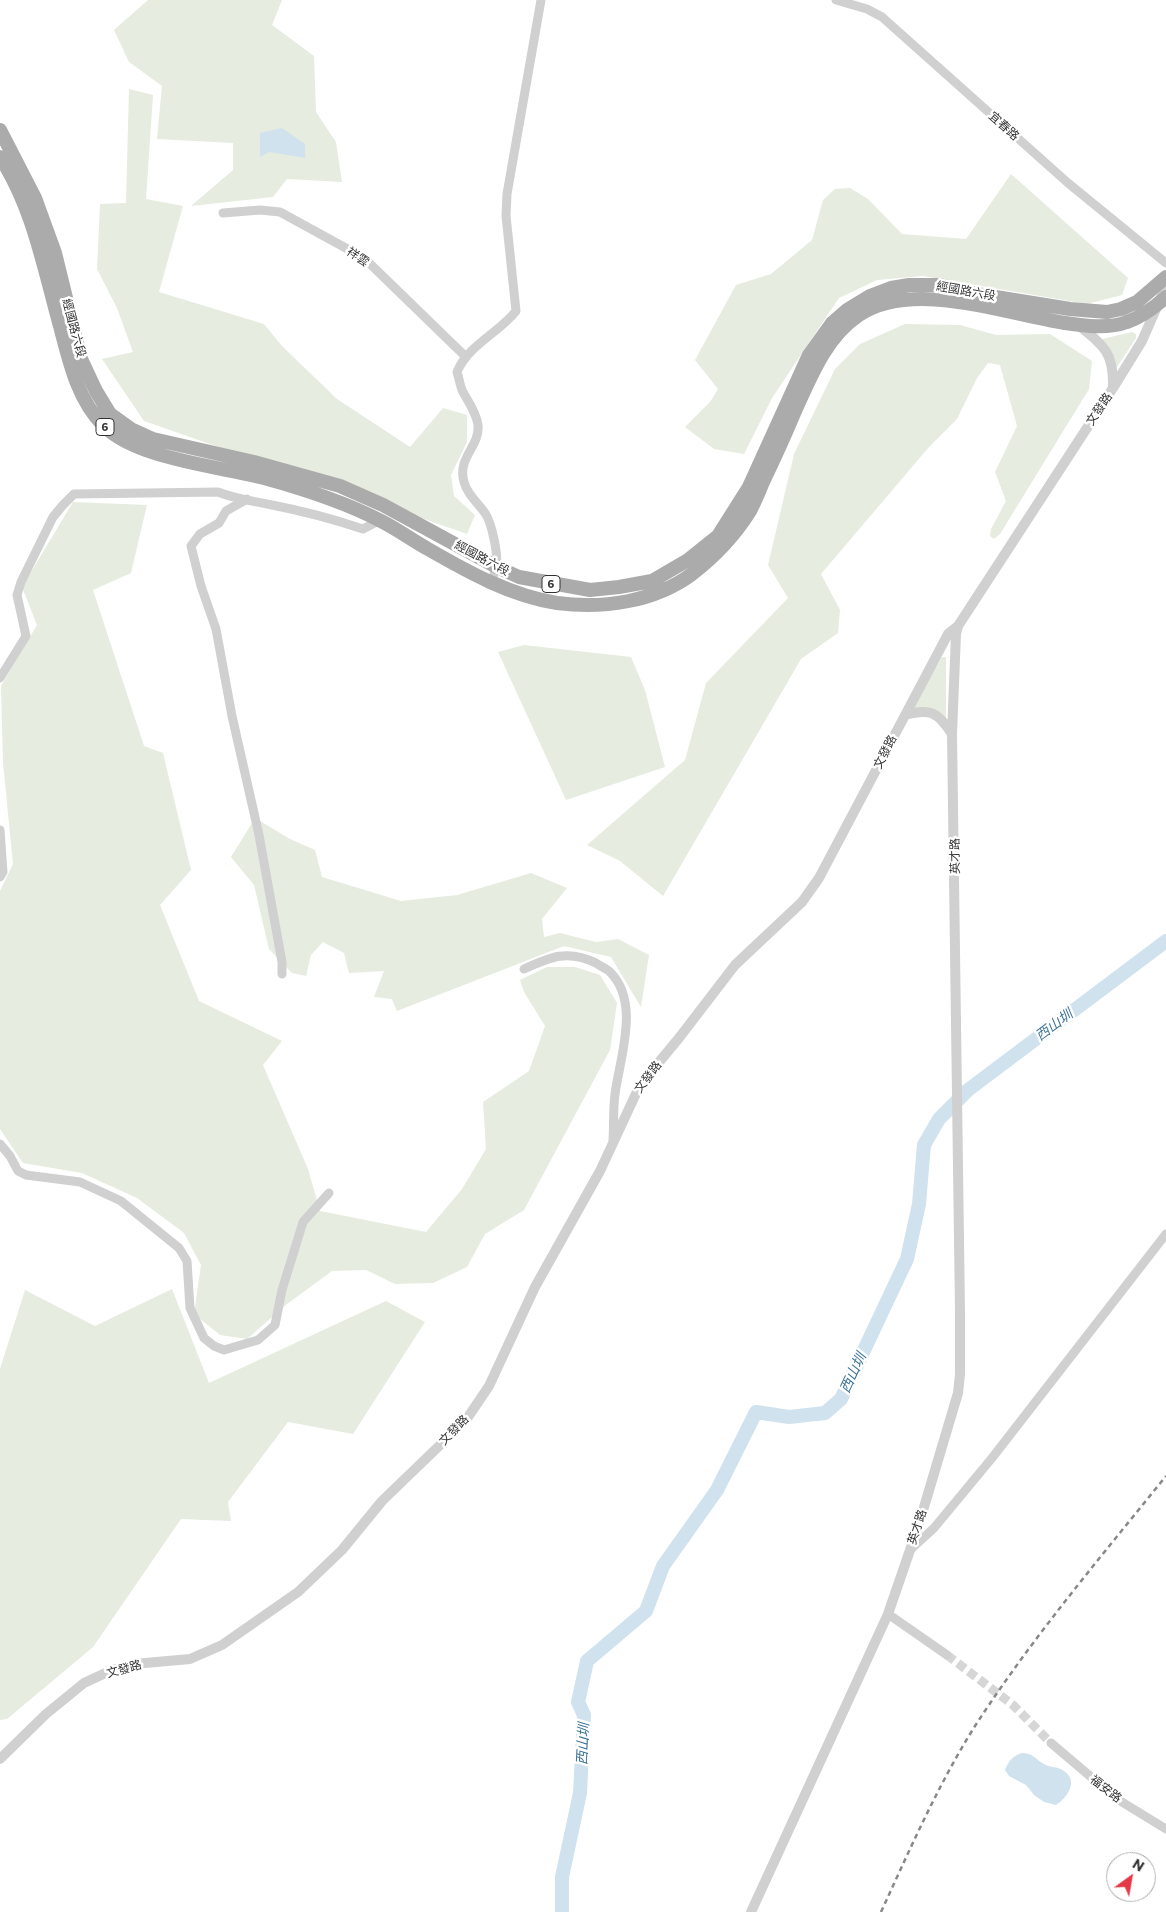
<!DOCTYPE html>
<html>
<head>
<meta charset="utf-8">
<style>
	body { margin:0 }
	#map { position:relative; width:1166px; height:1912px; overflow:hidden; background:#fff; font-family:Commissioner,sans-serif }
	canvas { display:block }
	.north { position:absolute; left:1106px; top:1852px; width:50px; height:50px; box-sizing:border-box; background:#fff; border:1px solid #adadad; border-radius:50%; rotate:32deg; font-size:14px; font-weight:700; line-height:20px; text-align:center; color:#333 }
	.north::after { content:''; display:block; margin:auto; width:18px; height:22px; background:#e63946; clip-path:polygon(50% 0,100% 100%,50% 72%,0 100%) }
</style>
</head>
<body>
<div id="map">
<canvas width="1166" height="1912"></canvas>
<div class="north">N</div>
</div>
<script>
const context = document.querySelector('canvas').getContext('2d');
context.lineJoin = 'round';
function fill(path, color) { context.fillStyle = color; context.fill(path, 'evenodd'); }
function stroke(path, color, width, dash) { context.strokeStyle = color; context.lineWidth = width; context.lineCap = dash ? 'butt' : 'round'; context.setLineDash(dash || []); context.stroke(path); }
function label(font, color, halo, rows, align = 'center') {
  context.font = font + ' Commissioner,"Noto Sans TC",sans-serif'; context.lineWidth = 5; context.setLineDash([]); context.textBaseline = 'middle'; context.strokeStyle = halo; context.fillStyle = color; for (const [text, x, y, turn = 0] of rows) {
    context.save(); context.translate(x, y); context.rotate((+turn || 0) * Math.PI / 180); context.textAlign = isNaN(turn) ? turn : align; if (halo) context.strokeText(text, 0, 0); context.fillText(text, 0, 0); context.restore();
  }
}
const green = new Path2D(`
	M148,0H282L272,25L314,56L316,112L336,142L342,182L287,179L273,197L191,206L233,170V143L157,139L162,86L129,62L114,30Z
	M129,89L153,95L146,199L183,206L159,292L264,324L282,346L337,399L410,447L443,408L467,415V442L451,475L454,496L475,515L467,534L144,421L102,359L133,352L117,308L97,269L100,204L126,203Z
	M1011,174L1128,278L1122,295L1087,304L923,276L877,280L839,298L772,398L744,454L714,449L685,427L710,402L718,389L695,360L736,285L771,274L812,240L823,200L835,189L850,188L868,199L902,234L966,239Z
	M905,324L960,325L996,335L1050,334L1092,361L1089,389L1000,534L994,539L990,536L991,529L1006,501L995,472L1017,426L1000,365L988,363L977,378L957,419L929,447L821,574L840,610L838,633L801,659L663,896L620,861L587,845L685,760L706,683L788,598L768,565L794,454L835,369L860,344Z
	M1132,332L1136,334V338L1115,370L1102,339Z
	M73,502L147,505L131,573L93,590L144,746L163,753L191,870L160,905L199,1001L282,1041L263,1065L308,1169L320,1211L426,1232L462,1189L486,1149L483,1102L529,1071L545,1026L524,992L520,980L547,967H575L600,975L617,1003L610,1050L524,1210L485,1234L467,1267L433,1283L395,1284L366,1270L332,1271L287,1304L247,1339L220,1335L194,1314L201,1265L184,1233L137,1198L82,1173L23,1163L0,1129V891L13,864L3,763L1,686L37,625L22,587Z
	M524,645L631,657L645,690L665,767L566,800L498,652Z
	M942,657H946V719L914,710L913,707Z
	M255,818L290,839L315,850L322,877L401,901L457,895L531,873L567,888L542,919L544,937L560,933L596,942L618,939L649,955L641,1007L611,957L564,946L397,1011L392,999L374,997L384,971L349,973L344,953L323,942L311,955L306,976L292,973L269,949L254,885L231,857Z
	M172,1289L209,1383L386,1301L425,1322L353,1434L288,1422L228,1502L231,1521L181,1519L93,1647L7,1719L0,1720V1369L25,1290L95,1326Z`);
const water = new Path2D(`
	M282,128L305,144V158L269,152L260,157V133Z
	M1022,1753C1036,1754 1035,1760 1046,1765C1051,1768 1058,1766 1064,1771C1079,1781 1067,1798 1056,1805L1044,1802L1034,1795L1026,1785L1009,1776L1005,1770C1009,1760 1013,1756 1022,1753Z`);
const river = new Path2D(`
	M562,1912V1877L580,1793L584,1715L578,1702L587,1661L646,1611L663,1566L717,1490L756,1412L789,1417L825,1413L841,1399L907,1259L919,1204L924,1145L939,1119L968,1090L1166,941`);
const minorTunnel = new Path2D(`
	M947,1655L1013,1705L1051,1743`);
const minor = new Path2D(`
	M836,0L867,9L882,17L1068,183L1166,263
	M223,213L260,210L280,212L364,258L466,357
	M247,499L226,511L219,523L200,534L191,546L201,586L216,629L232,716L259,835L282,962V974
	M491,583C492,578 495,573 496,568C499,557 492,523 485,513C478,503 467,494 464,482C457,457 480,447 478,425C476,411 468,402 462,390C460,385 459,378 457,372C468,345 499,333 516,311L506,216L507,194L541,0
	M0,678L26,636L17,595L21,582L53,517L63,505L74,494L218,492C235,499 254,501 272,505C303,511 333,519 363,529L380,520
	M0,830L3,872L0,877
	M524,969C550,957 568,949 596,963C600,966 605,968 609,971C641,1001 620,1057 615,1094C613,1109 614,1125 613,1140
	M0,1144L10,1156L18,1171L26,1175L80,1182L121,1201L179,1248L187,1261L190,1308L204,1338L214,1346L224,1350L258,1340L275,1325L282,1290L303,1222L329,1193
	M910,1550L934,1528L992,1458L1166,1234
	M888,1614L947,1655
	M1051,1743L1117,1799L1166,1829`);
const tertiary = new Path2D(`
	M1078,325C1104,346 1114,352 1113,388
	M905,715C930,708 938,712 952,734
	M0,1759L46,1714L84,1683L112,1670L134,1664L190,1659L222,1645L298,1592L342,1550L382,1501L466,1420L489,1386L535,1287L600,1171L640,1085L679,1038L735,965L802,902L819,878L948,634L958,626L1113,388L1142,341L1166,286
	M751,1912L888,1614L919,1524L958,1393L960,1374V1312L952,734L956,634L958,626`);
const primary = new Path2D(`
	M0,130L35,198L55,253L81,359L96,391L110,414L131,429L153,439L254,462L340,486L383,505L497,567L519,577L590,590L619,587L652,581L688,560L718,536L749,487L809,355L832,323L847,310L870,296L891,288L909,285H940L977,294L1070,309L1107,312L1121,309L1137,302L1166,277
	M0,157C33,207 44,269 60,326C69,360 77,399 103,425C136,459 218,466 264,478C304,489 345,502 381,521C397,529 412,540 428,549C468,572 511,596 557,603C603,609 654,602 692,574C714,557 735,535 750,511C755,502 759,492 763,482C774,459 785,435 795,411C811,376 826,337 859,315C913,279 1006,314 1065,323C1085,326 1108,329 1127,322C1142,317 1155,307 1166,297`);
const rail = new Path2D(`
	M881,1912C910,1849 938,1785 975,1726C1032,1638 1100,1558 1166,1476`);
const shields = [
	[105,427,18],
	[551,584,18]
];
const shieldNames = [
	["6",105,427],
	["6",551,584]
];
const streetNames = [
	["宜春路",1004,126,42],
	["祥雲",358,257,34],
	["經國路六段",966,291,10],
	["經國路六段",74,328,75],
	["文發路",1099,409,-56],
	["經國路六段",482,558,28],
	["文發路",885,752,-63],
	["英才路",955,856,-91],
	["文發路",648,1077,-53],
	["文發路",454,1430,-46],
	["英才路",917,1527,-72],
	["文發路",124,1669,-15],
	["福安路",1106,1789,38]
];
const waterNames = [
	["西山圳",1054,1025,-37],
	["西山圳",853,1373,-65],
	["西山圳",583,1744,-87]
];
fill(green, '#e6ecdf');
fill(water, '#cfe2ee');
stroke(river, '#cfe2ee', 14);
stroke(minorTunnel, '#d6d6d6', 9, [9, 4.5]);
stroke(minor, '#d0d0d0', 9);
stroke(tertiary, '#d0d0d0', 10);
stroke(primary, '#ababab', 14);
stroke(rail, '#888', 2.5, [5, 4]);
for (const [x, y, w] of shields) { const box = new Path2D(); box.roundRect(x - w / 2, y - 8.5, w, 17, 4); context.fillStyle = '#fff'; context.fill(box); stroke(box, '#333', 1); }
label('bold 11px', '#333', null, shieldNames);
label('12px', '#333', '#fff', streetNames);
label('italic 14px', '#3f7597', '#fff', waterNames);
</script>
</body>
</html>
